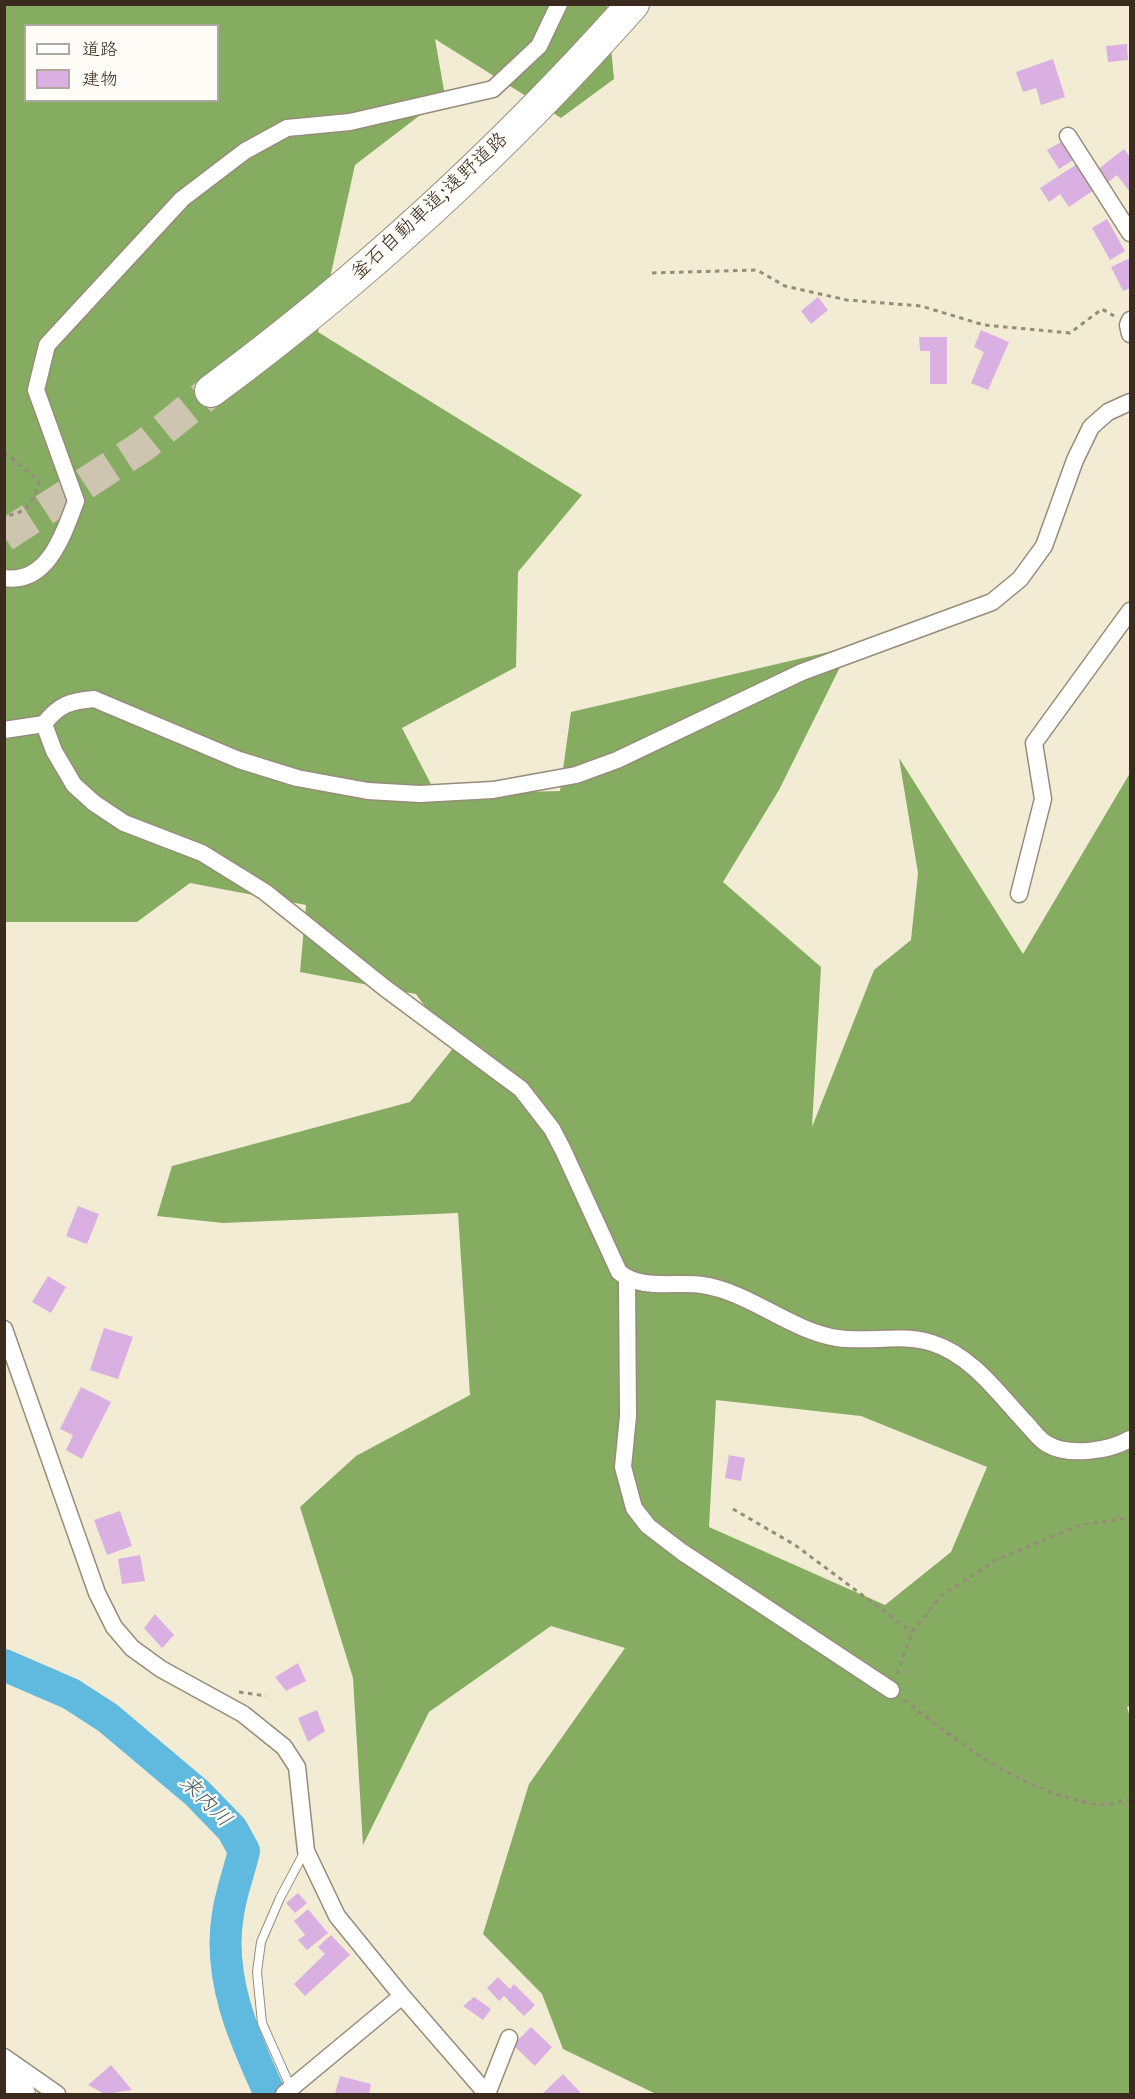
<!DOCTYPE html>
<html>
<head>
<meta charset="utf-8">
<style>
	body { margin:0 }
	#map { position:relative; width:1135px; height:2099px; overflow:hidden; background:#f3ecd5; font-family:Kalam,"Klee One",sans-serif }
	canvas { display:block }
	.frame { position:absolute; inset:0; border:6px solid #3b2a1e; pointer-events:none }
	.legend { position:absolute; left:24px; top:24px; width:195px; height:78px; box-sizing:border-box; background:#fdfcf7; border:2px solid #afa8a0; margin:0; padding:8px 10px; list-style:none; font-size:18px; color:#3b2a1e }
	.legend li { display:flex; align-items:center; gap:12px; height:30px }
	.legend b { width:30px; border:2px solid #afa8a0 }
</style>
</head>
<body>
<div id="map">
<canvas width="1135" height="2099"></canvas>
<div class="frame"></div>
<ul class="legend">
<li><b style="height:8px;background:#fff"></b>道路</li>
<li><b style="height:16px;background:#daafe1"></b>建物</li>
</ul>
</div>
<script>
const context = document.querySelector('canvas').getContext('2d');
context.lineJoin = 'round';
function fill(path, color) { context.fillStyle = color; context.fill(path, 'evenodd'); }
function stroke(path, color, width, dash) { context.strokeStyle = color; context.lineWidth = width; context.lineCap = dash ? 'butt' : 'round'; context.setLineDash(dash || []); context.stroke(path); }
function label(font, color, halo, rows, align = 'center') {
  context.font = font + ' Kalam,"Klee One",sans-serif'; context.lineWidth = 4.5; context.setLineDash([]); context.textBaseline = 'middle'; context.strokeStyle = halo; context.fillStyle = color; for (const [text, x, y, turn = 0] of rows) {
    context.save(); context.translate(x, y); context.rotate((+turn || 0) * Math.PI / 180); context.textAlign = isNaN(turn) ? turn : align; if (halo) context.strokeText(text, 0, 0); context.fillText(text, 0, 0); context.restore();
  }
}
const forest = new Path2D(`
	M4,5H607L614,79L561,118L435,39L445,96L355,165L318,332L582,495L518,572L516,667L402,728L436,794L560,791L571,712L850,647L779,790L723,882L821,967L812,1127L874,970L911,940L918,873L899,758L1023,954L1130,773V1706L1127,1707L1130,1717V2094H656L563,2049L542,1994L483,1934L529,1784L625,1648L551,1626L429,1712L363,1845L353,1678L300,1507L356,1456L470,1395L458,1213L223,1223L157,1216L172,1166L410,1102L454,1047L416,994L300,972L306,905L190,883L137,922H5ZM26,26H218V100H26ZM716,1400L861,1416L987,1467L951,1552L885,1605L709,1527Z`);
const river = new Path2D(`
	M4,1665L71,1694L108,1718L197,1793L232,1829L244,1851C239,1872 231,1893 228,1914C217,1977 244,2038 270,2094`);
const building = new Path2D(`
	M1127,44L1128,60L1108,62L1106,46Z
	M1053,59L1065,97L1041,105L1036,88L1023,92L1016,72Z
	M1061,142L1073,160L1059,169L1047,150Z
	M1124,149L1130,157V192L1117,175L1107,183L1097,170Z
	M1077,164L1094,190L1069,207L1060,194L1049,202L1040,188Z
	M1107,219L1125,251L1110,260L1092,228Z
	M1130,258V288L1123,291L1111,267Z
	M818,297L828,310L811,324L801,311Z
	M981,330L1009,342L988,390L971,383L984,352L974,347Z
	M919,337H947V384H930V351H920Z
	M78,1206L99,1214L87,1244L66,1236Z
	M48,1276L66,1287L51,1313L32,1302Z
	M104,1328L133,1337L118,1379L90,1370Z
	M81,1387L111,1402L82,1459L66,1450L73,1435L60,1429Z
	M729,1455L745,1458L741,1481L725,1478Z
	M120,1511L132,1546L107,1555L94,1520Z
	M140,1555L145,1581L122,1584L118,1559Z
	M155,1614L174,1635L162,1648L144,1628Z
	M298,1663L306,1681L286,1691L275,1677Z
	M317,1710L325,1731L308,1742L298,1718Z
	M298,1893L307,1903L295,1913L286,1903Z
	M308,1909L328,1933L307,1950L298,1940L305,1935L294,1921Z
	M331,1935L350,1955L305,1996L294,1984L325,1954L318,1947Z
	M498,1977L510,1989L514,1984L535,2005L524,2016L504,1996L499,2001L487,1988Z
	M474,1997L491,2009L483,2020L463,2006Z
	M531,2027L552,2047L535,2066L513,2045Z
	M111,2065L132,2090L105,2094L88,2085Z
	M563,2074L580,2092L578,2094H542Z
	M340,2076L371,2084L369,2094H335Z`);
const highwayTunnel = new Path2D(`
	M4,536L143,446L211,391`);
const path = new Path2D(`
	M652,273L757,270L785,286L847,300L921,306L984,325L1070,333L1102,309L1114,316
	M4,452L39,481C33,503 28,513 4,516
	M733,1509L795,1545L912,1632
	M897,1674L912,1632L942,1595L996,1560L1080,1525L1130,1518
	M239,1692L266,1696
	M904,1700C962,1745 1019,1790 1094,1804C1105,1806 1119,1802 1130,1800`);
const lane = new Path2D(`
	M291,2088L262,2023L257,1972L261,1942L280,1898L305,1851`);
const street = new Path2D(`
	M1068,136L1130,233
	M1130,320L1128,325L1130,334
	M4,578C48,585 64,533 76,501L36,390L47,345L182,199L245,151L287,128L350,122L493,89L539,46L559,4
	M44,724L54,751L74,785L94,803L124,823L202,853L265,892L385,988L521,1089L552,1129L563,1150L619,1272C641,1291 676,1281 702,1285C750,1292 789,1330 837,1338C869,1343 901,1333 932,1343C971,1355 998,1393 1025,1422C1031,1428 1039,1440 1047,1444C1069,1457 1109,1451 1130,1439
	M4,730L44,724C59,704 71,701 94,699L239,760L297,778L368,791L420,794L493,790L576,775L617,760L802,672L992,602L1020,579L1044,546L1075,460L1091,427L1108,412L1130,402
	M1019,894L1043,799L1034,743L1130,611
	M627,1279L628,1416L623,1467L634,1508L648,1526L682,1552L891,1690
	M4,1329L97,1593L114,1627L132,1648L161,1669L243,1714L284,1747L297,1767L306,1851L337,1916L402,1996L487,2094
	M4,2057L57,2094
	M284,2094L402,1996
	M487,2094L509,2038`);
const secondary = new Path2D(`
	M4,2080L23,2094`);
const highway = new Path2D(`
	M211,391C365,277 505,148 633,4`);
const streetNames = [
	["釜石自動車道;遠野道路",431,208,-43]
];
const waterNames = [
	["来内川",204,1803,45]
];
fill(forest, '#86ac62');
stroke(river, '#60b9de', 32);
fill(building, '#daafe1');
stroke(highwayTunnel, '#cec5b0', 32, [32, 16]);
stroke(lane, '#978b7a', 10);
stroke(street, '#978b7a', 19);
stroke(secondary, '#978b7a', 26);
stroke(highway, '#978b7a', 34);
stroke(path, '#978b7a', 3, [4.5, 4.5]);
stroke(lane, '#fff', 8);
stroke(street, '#fff', 16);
stroke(secondary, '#fff', 24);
stroke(highway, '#fff', 32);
label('20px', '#3b2a1e', '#fdfcf7', streetNames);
label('italic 21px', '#485c61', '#fdfcf7', waterNames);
</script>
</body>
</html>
